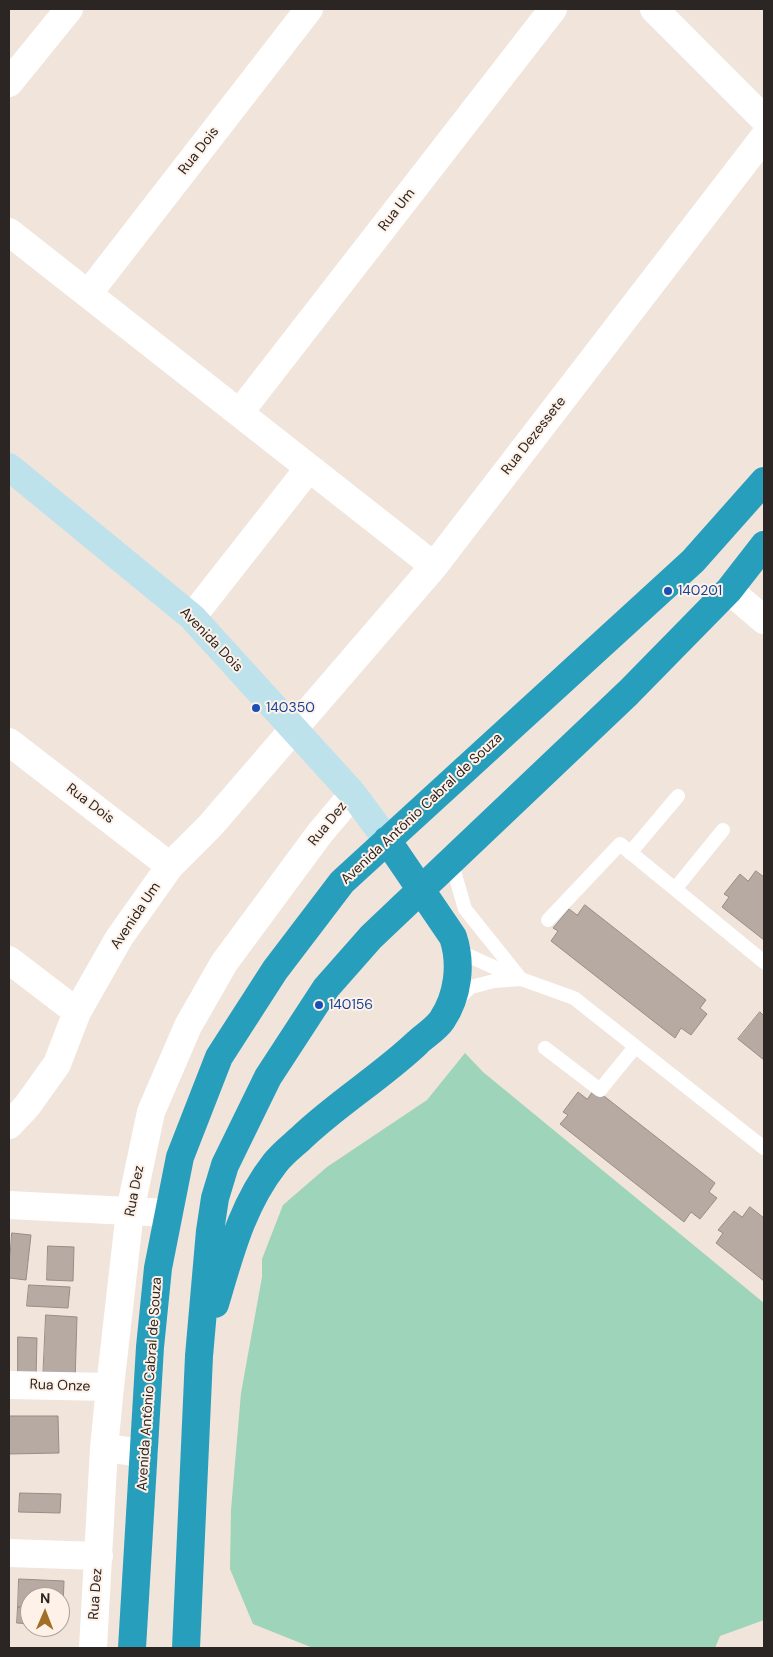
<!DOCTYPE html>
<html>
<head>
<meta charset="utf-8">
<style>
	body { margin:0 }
	#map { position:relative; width:773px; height:1657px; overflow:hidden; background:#f0e4db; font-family:"DM Sans",sans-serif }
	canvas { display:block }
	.frame { position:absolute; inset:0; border:10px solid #2b2623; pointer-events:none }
	.north { position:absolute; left:20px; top:1587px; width:50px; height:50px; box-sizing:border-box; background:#fef1e8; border:1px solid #aaa099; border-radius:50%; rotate:1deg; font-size:14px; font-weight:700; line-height:20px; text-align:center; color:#2b2623 }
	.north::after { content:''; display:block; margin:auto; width:18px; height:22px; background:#a26f26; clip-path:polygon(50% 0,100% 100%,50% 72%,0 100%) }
</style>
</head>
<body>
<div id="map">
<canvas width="773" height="1657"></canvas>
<div class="frame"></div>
<div class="north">N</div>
</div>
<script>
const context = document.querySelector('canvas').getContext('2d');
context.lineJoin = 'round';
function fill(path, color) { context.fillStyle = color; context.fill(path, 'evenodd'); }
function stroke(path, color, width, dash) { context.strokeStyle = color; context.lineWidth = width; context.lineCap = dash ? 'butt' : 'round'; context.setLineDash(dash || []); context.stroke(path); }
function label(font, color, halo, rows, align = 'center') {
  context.font = font + ' "DM Sans",sans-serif'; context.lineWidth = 4; context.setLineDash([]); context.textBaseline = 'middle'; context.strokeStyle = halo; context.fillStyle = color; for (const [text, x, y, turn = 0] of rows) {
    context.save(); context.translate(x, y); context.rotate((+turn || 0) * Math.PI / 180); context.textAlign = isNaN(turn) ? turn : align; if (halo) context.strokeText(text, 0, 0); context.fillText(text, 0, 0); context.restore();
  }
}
const green = new Path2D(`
	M465,1053L483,1072L764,1303V1620L720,1636L715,1648H313L253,1624L230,1569L231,1510L241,1393L262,1277V1259L283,1205L327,1167L427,1100Z`);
const building = new Path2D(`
	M756,871L764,877V940L722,907L729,897L724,894L740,874L748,881Z
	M585,905L706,1000L700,1008L707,1014L691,1035L681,1028L675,1038L551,941L558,931L553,928L569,909L577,915Z
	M760,1012L764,1016V1060L738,1039Z
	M595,1089L715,1183L709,1192L717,1198L700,1219L691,1212L684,1222L560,1124L568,1115L563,1112L578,1092L587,1099Z
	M750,1207L764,1218V1281L716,1243L723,1233L718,1230L734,1211L742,1217Z
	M12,1233L31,1235L26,1280L9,1278Z
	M48,1246L74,1247L73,1281L47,1280Z
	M29,1285L70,1287L68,1308L27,1306Z
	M46,1315L77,1317L75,1382L43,1381Z
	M18,1337L37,1338L36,1379L18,1378Z
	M9,1416H58L59,1453L9,1454Z
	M20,1493L61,1494L60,1513L19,1512Z
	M19,1579L64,1581L63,1608H60V1597H30V1607H18Z
	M18,1607H30V1624L17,1623Z
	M60,1608H63V1625H60Z`);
const lane = new Path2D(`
	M630,853L678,796
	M451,861L465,909L521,979L574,998L764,1148
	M675,889L723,830
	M548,920L620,844L764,962
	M458,951L518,978
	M456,1001L471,987L494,981L521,979
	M545,1048L600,1090L635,1047`);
const street = new Path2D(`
	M654,9L764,119
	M9,83L69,9
	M9,232L434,566
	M88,294L309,9
	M240,412L553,9
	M729,590L764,620
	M192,617L309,468
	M9,742L170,866
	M9,960L77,1012
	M9,1125L27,1106L57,1064L77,1012L119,938L170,866L210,826L434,566L764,137
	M9,1205L168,1213
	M9,1385L110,1387
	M104,1448L144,1453
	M9,1553L99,1556
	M93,1648L104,1448L110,1387L130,1211L151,1112L188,1026L224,963L320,833L353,794`);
const secondary = new Path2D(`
	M9,467L192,617L353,794L387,840`);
const highway = new Path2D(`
	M215,1304C230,1254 242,1205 275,1163C282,1154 291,1147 300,1139C336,1104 380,1078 417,1043C424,1036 436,1029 442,1020C458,996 462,964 453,937L387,840
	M132,1648L150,1347L158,1268L180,1157L219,1057L275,970L342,882L693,561L764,481
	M186,1648L199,1356L210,1231L215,1198L225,1165L268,1077L326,988L371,937L628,693L729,590L764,545`);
const markers = [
	[668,591,5,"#1a4fb4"],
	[256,708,5,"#1a4fb4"],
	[319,1005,5,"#1a4fb4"]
];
const streetNames = [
	["Rua Dois",199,151,-52],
	["Rua Um",397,210,-52],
	["Rua Dezessete",534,436,-52],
	["Avenida Dois",211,640,46],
	["Rua Dois",90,804,37],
	["Avenida Antônio Cabral de Souza",422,809,-43],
	["Rua Dez",328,824,-51],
	["Avenida Um",136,916,-56],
	["Rua Dez",135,1191,-79],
	["Avenida Antônio Cabral de Souza",150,1384,-86],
	["Rua Onze",60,1386,2],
	["Rua Dez",96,1594,-86]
];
const transitNames = [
	["140201",678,591],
	["140350",266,708],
	["140156",329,1005]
];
fill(green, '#9ed4b9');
fill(building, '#b6aaa2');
stroke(building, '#988d85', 1);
stroke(lane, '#fff', 14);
stroke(street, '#fff', 28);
stroke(secondary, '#bee2eb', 28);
stroke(highway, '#279ebb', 28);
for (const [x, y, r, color] of markers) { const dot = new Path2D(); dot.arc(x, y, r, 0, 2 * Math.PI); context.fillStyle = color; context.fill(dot); stroke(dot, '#fef1e8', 2); }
label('14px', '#2b2623', '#fef1e8', streetNames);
label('14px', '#164399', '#fef1e8', transitNames, 'left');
</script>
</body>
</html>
